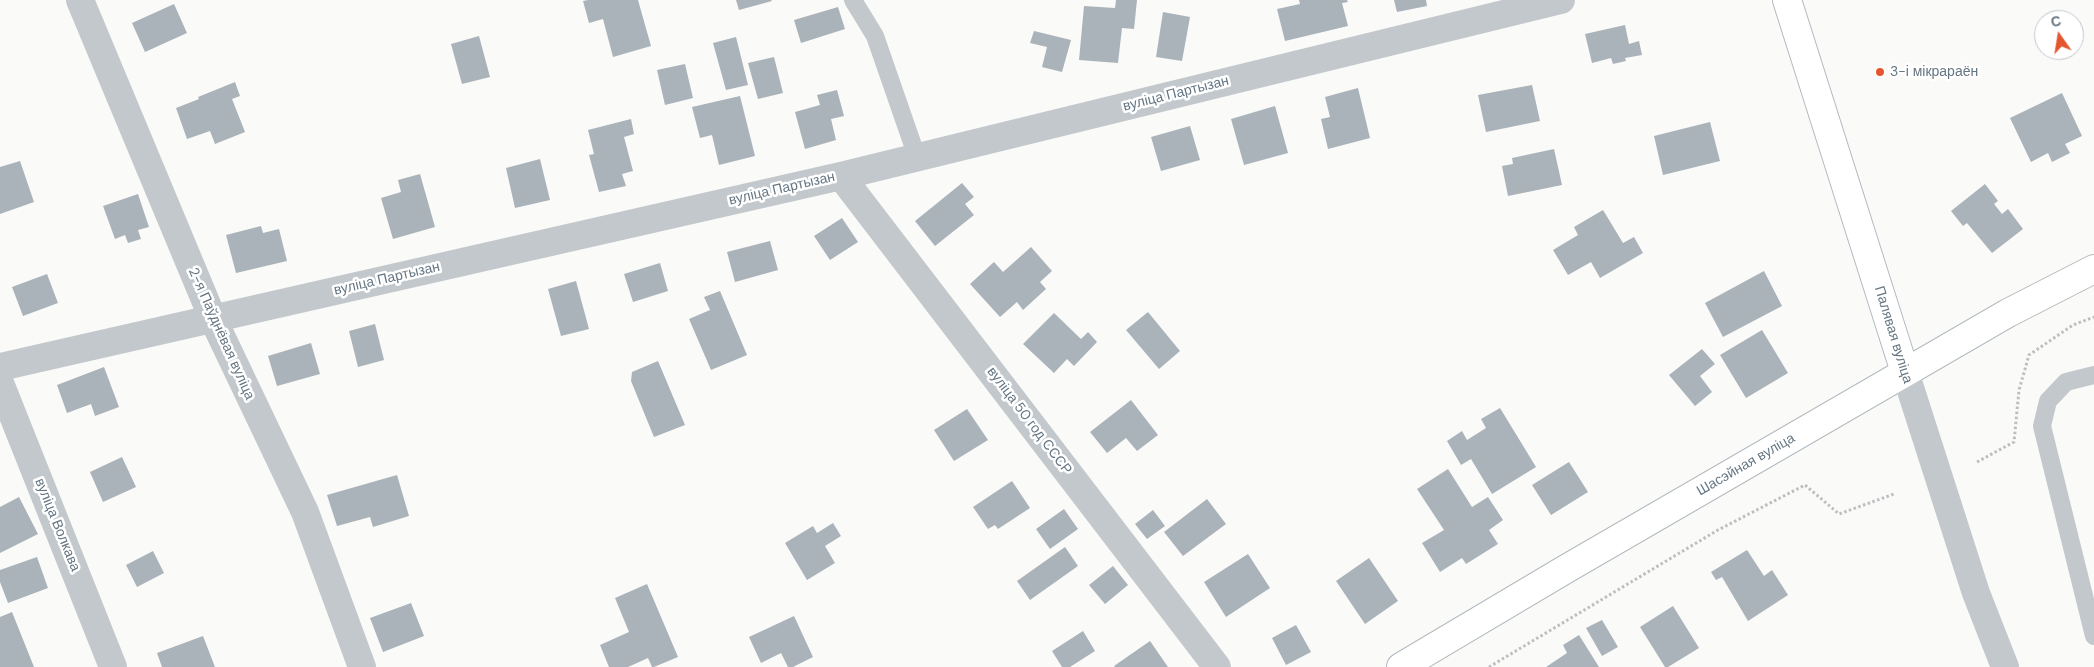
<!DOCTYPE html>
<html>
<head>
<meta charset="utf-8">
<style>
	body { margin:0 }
	#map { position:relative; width:2094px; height:667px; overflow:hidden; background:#fafaf8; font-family:"DM Sans",sans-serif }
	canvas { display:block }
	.north { position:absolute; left:2034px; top:10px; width:50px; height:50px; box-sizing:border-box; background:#fff; border:1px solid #c1c8cd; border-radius:50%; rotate:347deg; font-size:14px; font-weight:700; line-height:20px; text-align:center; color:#657683 }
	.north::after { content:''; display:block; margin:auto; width:18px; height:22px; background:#e4572e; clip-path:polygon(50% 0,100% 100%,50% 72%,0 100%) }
</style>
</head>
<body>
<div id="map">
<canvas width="2094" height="667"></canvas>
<div class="north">С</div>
</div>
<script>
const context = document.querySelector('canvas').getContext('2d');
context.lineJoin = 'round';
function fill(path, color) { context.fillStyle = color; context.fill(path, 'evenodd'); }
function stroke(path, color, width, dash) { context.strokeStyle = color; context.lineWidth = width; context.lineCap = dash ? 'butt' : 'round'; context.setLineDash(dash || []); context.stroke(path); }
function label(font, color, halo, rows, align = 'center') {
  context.font = font + ' "DM Sans",sans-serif'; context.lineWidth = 5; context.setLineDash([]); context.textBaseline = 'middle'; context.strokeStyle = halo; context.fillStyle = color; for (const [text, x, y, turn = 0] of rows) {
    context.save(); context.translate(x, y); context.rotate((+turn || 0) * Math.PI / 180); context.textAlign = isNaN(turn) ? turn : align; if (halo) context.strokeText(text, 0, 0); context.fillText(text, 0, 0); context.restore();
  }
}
const building = new Path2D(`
	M588,0H638L651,46L613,57L603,19L589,23L583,1Z
	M736,0H771L772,1L739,10Z
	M1116,0H1137L1134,29L1122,28L1118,63L1079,60L1084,6L1115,8Z
	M1299,0H1347L1348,2L1342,3L1348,26L1285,41L1277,9L1300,4Z
	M1394,0H1426L1427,6L1397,12Z
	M174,4L187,33L145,52L132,23Z
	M838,7L845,29L801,43L794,20Z
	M1163,12L1190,17L1182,61L1156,57Z
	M1625,25L1629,44L1639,41L1642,55L1625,58L1626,61L1613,64L1611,58L1592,63L1585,34Z
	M1034,31L1071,40L1062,72L1042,67L1047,47L1030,43Z
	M479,36L490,77L462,84L451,44Z
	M736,37L748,85L726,90L713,43Z
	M774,57L783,93L758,99L748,63Z
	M685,64L693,98L665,105L657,70Z
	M235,82L240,96L232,99L245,132L215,144L210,131L187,139L176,108L199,99L198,97Z
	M1532,85L1540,121L1486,132L1478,95Z
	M1358,88L1370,138L1328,149L1321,119L1330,117L1325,97Z
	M837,90L844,116L831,119L836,140L805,149L795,112L820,105L817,95Z
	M2062,93L2082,136L2065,144L2070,153L2052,162L2048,153L2031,162L2010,118Z
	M740,96L755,156L719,165L712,135L700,138L692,107Z
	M1275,106L1288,153L1244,165L1231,119Z
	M631,119L634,134L624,137L633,171L622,174L626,186L599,192L589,155L594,154L588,130Z
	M1710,122L1720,161L1663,175L1654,136Z
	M1190,126L1200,160L1161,171L1151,137Z
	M1554,149L1562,185L1508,196L1502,166L1513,164L1512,158Z
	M540,159L550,200L515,208L506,168Z
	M20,161L34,202L0,214V167Z
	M420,174L435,227L393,239L381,198L401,192L398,180Z
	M962,183L974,197L965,204L974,215L935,246L915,221Z
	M1985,184L1998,201L1994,204L2002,214L2008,209L2023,229L1992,253L1967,223L1963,226L1951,211Z
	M138,194L149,227L138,230L141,239L128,243L125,235L115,239L103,206Z
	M1603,210L1623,243L1634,237L1643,253L1600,278L1591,262L1568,275L1553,250L1578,235L1574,227Z
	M842,218L858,242L830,260L814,236Z
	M261,226L263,233L279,229L287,261L236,273L226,235Z
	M770,241L778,270L735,282L727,252Z
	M1031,247L1052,271L1040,282L1046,289L1023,310L1017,302L1000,317L970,284L994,262L1003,272Z
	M660,263L668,291L633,302L624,274Z
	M1764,271L1782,306L1723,337L1705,303Z
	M47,274L58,303L23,316L12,287Z
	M576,281L589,329L561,336L548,289Z
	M720,291L747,355L711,370L689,319L710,310L704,297Z
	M1148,312L1180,351L1159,369L1126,330Z
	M1054,313L1081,339L1088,332L1097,342L1074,366L1067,359L1054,373L1023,344Z
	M375,324L384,360L358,367L349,331Z
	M1762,330L1788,373L1746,398L1720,355Z
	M311,343L320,374L277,386L268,356Z
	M1702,349L1715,364L1700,376L1712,392L1695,406L1669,375Z
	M658,361L685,425L654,437L631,381L632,372Z
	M104,367L119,407L95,416L91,404L67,413L57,385Z
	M1131,400L1158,435L1137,451L1126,438L1107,453L1090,432Z
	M1500,408L1536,467L1492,494L1471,459L1461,465L1447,441L1462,431L1467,440L1486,428L1481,419Z
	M967,409L988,440L954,461L934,430Z
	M122,457L136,487L103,502L90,472Z
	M1569,462L1588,492L1551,515L1532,485Z
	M1448,469L1472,507L1488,497L1503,520L1489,530L1498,544L1466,564L1462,558L1440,572L1422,543L1444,530L1417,489Z
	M397,475L409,516L373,527L370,517L337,526L327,495Z
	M1012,481L1030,508L998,529L995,525L988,529L973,507Z
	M19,497L38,534L0,553V507Z
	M1207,499L1226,524L1183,556L1164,532Z
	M1064,509L1078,529L1050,549L1036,529Z
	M1153,510L1165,526L1147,539L1135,524Z
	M833,523L841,536L825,546L835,563L807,580L785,543L813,526L817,533Z
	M1065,547L1078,566L1030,600L1017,581Z
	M1747,550L1764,576L1772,570L1788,595L1748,621L1722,577L1716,580L1711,572Z
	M153,551L164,573L137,587L126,565Z
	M1248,554L1270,588L1226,617L1204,582Z
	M37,557L48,588L8,603L0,582V570Z
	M1369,558L1398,601L1365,624L1336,581Z
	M1113,566L1128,585L1105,604L1089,585Z
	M647,584L678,657L654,667H652L648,658L628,667H609L600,645L629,632L615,598Z
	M411,603L424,636L383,652L370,618Z
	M1673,606L1699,648L1668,667H1665L1640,627Z
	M12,612L34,667H0V617Z
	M794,616L813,657L793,667H788L781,653L761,663L749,637Z
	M1602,620L1618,647L1602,656L1586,628Z
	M1296,625L1311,652L1286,665L1272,638Z
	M1083,631L1095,651L1070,667H1062L1052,651Z
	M1579,635L1599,667H1546L1567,653L1563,645Z
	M203,636L215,667H162L157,653Z
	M1150,641L1168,667H1115L1114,666Z`);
const path = new Path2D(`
	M1977,462L2014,442L2019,390L2029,355L2073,325L2094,317
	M1489,667L1718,530L1805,485L1839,514L1894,494`);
const service = new Path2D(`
	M853,0L875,36L917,157
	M2094,375L2066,382L2048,401L2042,426L2094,636`);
const minor = new Path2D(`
	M80,0L213,319L305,512L362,667
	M841,176L1217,667
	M0,367L841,176L1561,0
	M0,383L113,667`);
const tertiary = new Path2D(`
	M1905,372L1976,593L2005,667`);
const secondary = new Path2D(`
	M1787,0L1905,372
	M1401,667L1566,569L2008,313L2094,269`);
const markers = [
	[1880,72,5,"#e4572e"]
];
const poiNames = [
	["3-і мікрараён",1890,72]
];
const streetNames = [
	["вуліца Партызан",1176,94,-14],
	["вуліца Партызан",782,189,-13],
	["вуліца Партызан",387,279,-13],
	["2-я Паўднёвая вуліца",221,334,66],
	["Палявая вуліца",1893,335,73],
	["вуліца 50 год СССР",1029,421,53],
	["Шасэйная вуліца",1746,465,-30],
	["вуліца Волкава",57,525,68]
];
fill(building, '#aab3b9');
stroke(secondary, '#b3babf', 30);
stroke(path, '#bbbfc2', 3, [2.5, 2.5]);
stroke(service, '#c3c8cc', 18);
stroke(minor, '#c3c8cc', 28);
stroke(tertiary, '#c3c8cc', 28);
stroke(secondary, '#fff', 28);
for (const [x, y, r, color] of markers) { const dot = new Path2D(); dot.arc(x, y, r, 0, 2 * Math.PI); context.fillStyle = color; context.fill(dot); stroke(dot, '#fff', 2); }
label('14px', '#657683', '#fff', poiNames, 'left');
label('14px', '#657683', '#fff', streetNames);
</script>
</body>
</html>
